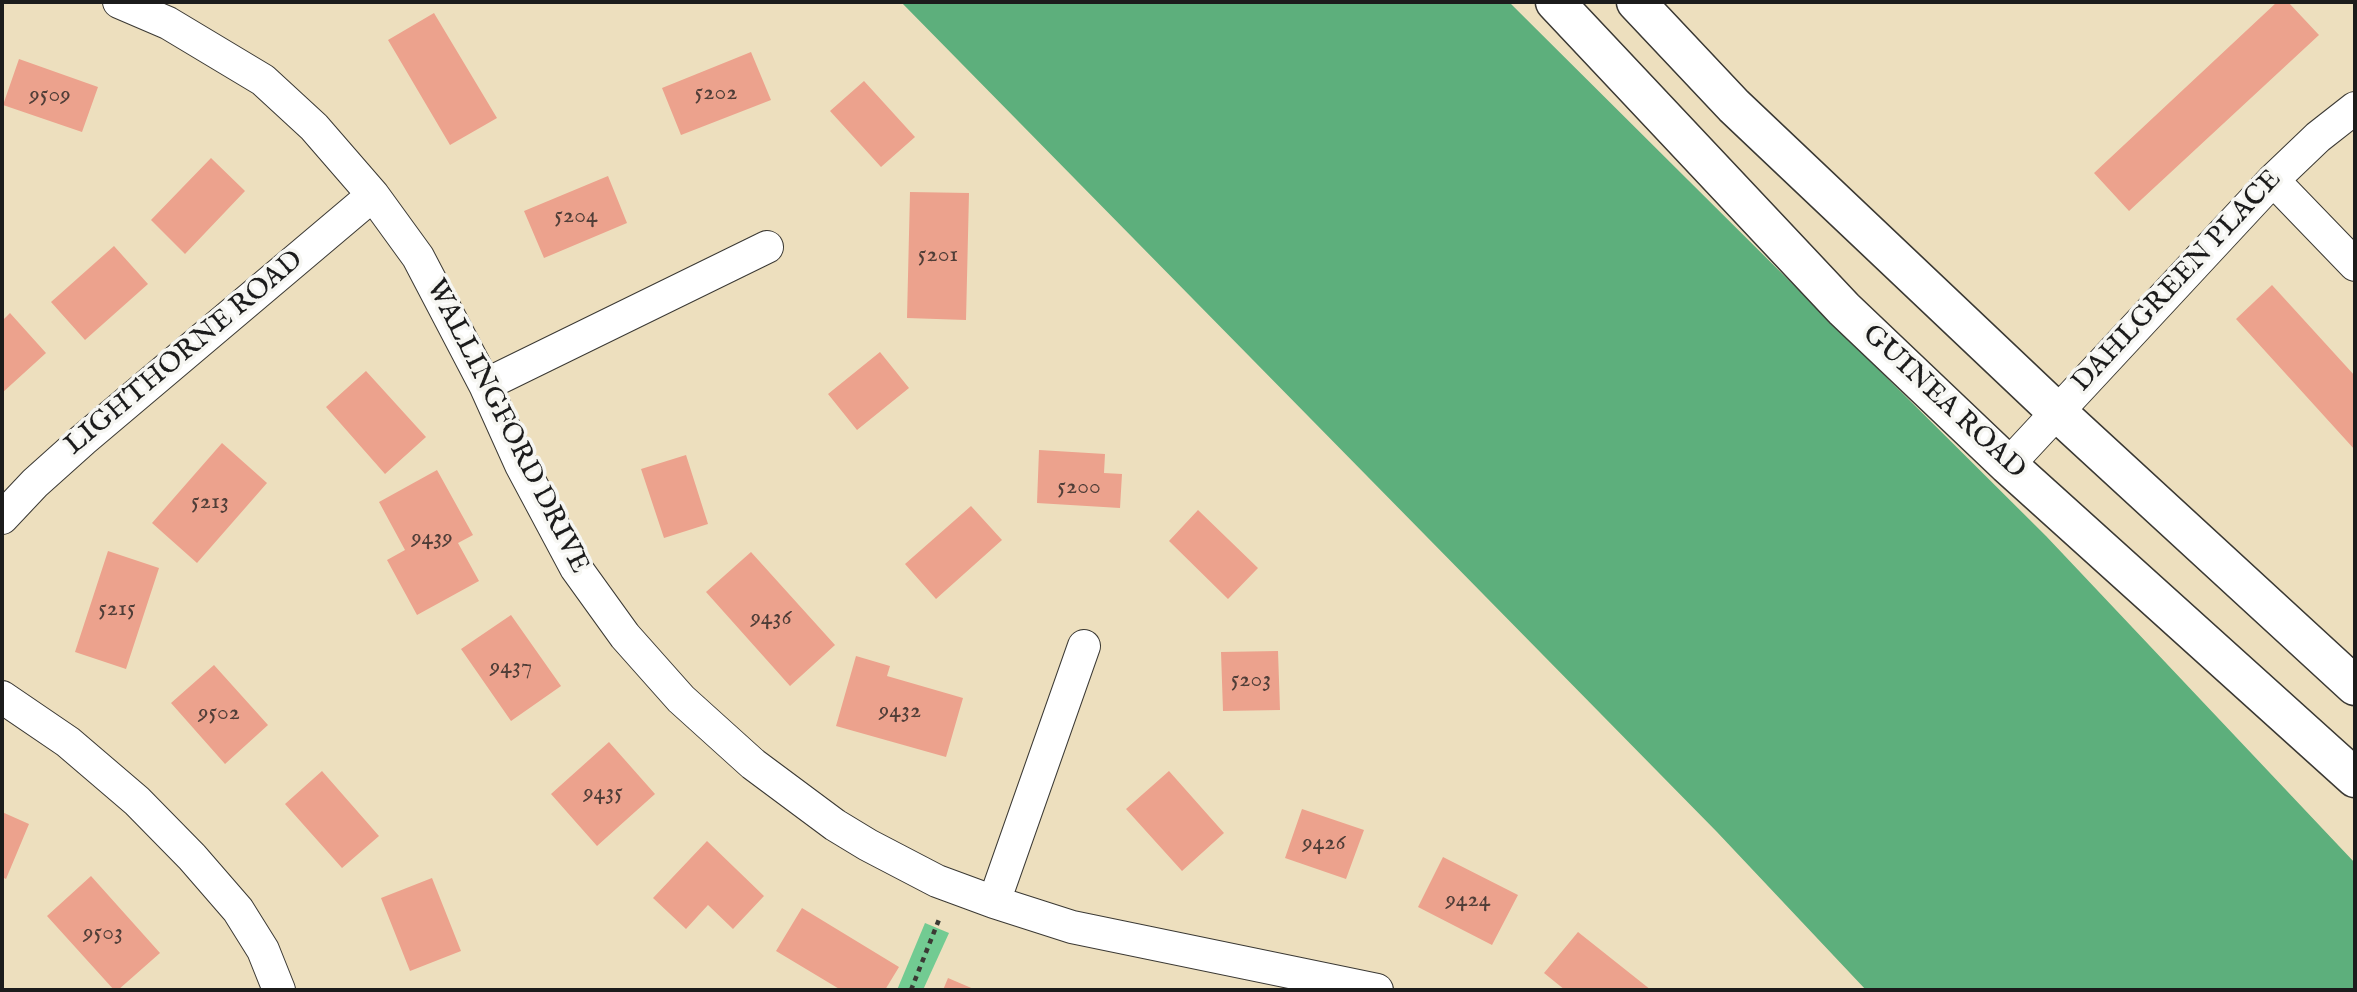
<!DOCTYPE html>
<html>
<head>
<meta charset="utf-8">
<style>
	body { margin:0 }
	#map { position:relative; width:2357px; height:992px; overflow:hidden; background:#eddfbe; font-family:"IM FELL English",serif }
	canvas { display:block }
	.frame { position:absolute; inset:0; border:4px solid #1c1c1c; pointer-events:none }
</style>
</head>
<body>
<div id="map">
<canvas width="2357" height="992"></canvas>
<div class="frame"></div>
</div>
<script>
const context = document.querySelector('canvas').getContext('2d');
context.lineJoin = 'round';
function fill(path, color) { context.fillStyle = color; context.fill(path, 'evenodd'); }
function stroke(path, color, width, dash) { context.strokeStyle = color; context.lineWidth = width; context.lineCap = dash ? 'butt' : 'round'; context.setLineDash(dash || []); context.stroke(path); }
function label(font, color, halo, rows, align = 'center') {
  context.font = font + ' "IM FELL English",serif'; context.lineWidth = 7; context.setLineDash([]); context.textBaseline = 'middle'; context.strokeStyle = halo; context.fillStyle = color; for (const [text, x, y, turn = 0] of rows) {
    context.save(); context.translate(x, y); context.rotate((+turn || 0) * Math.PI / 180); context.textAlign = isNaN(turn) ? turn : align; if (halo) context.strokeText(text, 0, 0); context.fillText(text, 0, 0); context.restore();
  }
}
const green = new Path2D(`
	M925,923L949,933L923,990H897Z`);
const forest = new Path2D(`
	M901,2H1509L2046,536L2355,863V990H1866L1717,832Z`);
const building = new Path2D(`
	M2277,2H2288L2319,35L2129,211L2094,173Z
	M434,13L497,118L450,145L388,40Z
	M751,52L771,100L681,135L662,88Z
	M19,59L98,87L82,132L3,105Z
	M864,81L915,137L881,167L830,111Z
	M211,158L245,191L185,254L151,220Z
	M608,176L627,223L544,258L524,211Z
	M910,192L969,193L966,320L907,318Z
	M114,246L148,284L85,340L51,302Z
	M2272,285L2355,376V450L2236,319Z
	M10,313L46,353L2,393V321Z
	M880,352L909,388L857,430L828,394Z
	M366,371L426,437L385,474L326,407Z
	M222,443L267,483L197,563L152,523Z
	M1039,450L1105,454L1104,473L1122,474L1120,508L1037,503Z
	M686,455L708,524L664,538L641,469Z
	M437,470L473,535L458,543L479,581L417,615L387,560L405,550L379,502Z
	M971,506L1002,540L936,599L905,564Z
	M1198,510L1258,568L1228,599L1169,541Z
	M108,551L159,568L126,669L75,652Z
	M751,552L835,645L790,686L706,592Z
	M511,615L561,686L511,721L461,649Z
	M1278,651L1280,710L1223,711L1221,652Z
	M856,656L890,666L887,676L963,698L946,757L836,726Z
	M214,665L268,725L225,764L171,703Z
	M609,742L655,794L597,846L551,794Z
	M322,771L379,836L342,868L285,804Z
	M1169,771L1224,833L1182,871L1126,809Z
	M1302,809L1364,830L1346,879L1285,858Z
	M2,812L29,824L6,879L2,877Z
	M707,841L764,896L733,929L708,905L686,929L653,898Z
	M1443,857L1518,895L1492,945L1418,907Z
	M91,876L160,953L118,990H114L47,916Z
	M432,878L461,951L410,971L381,898Z
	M802,908L899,967L885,990H841L776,951Z
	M1578,932L1651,990H1565L1544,973Z
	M948,978L976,990H943Z`);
const path = new Path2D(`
	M911,990L940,917`);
const street = new Path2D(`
	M119,2L168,23L263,80L314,127L373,195L418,257L485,385L521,465L576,568L625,636L681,699L753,764L835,825L868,845L937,881L994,902L1072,927L1377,990
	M2273,180L2355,265
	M485,385L767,247
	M2008,465L2273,180L2318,137L2355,108
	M2,518L35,483L83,440L373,195
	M2,697L68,742L137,801L192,857L238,910L263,950L279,990
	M994,902L1084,646`);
const secondary = new Path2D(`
	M1555,2L1844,309L2008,465L2355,778
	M1636,2L1734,106L2056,411L2355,686`);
const numberNames = [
	["5202",716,94],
	["9509",50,96],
	["5204",576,217],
	["5201",938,256],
	["5200",1079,488],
	["5213",210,503],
	["9439",432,539],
	["5215",117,610],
	["9436",771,619],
	["9437",511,668],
	["5203",1251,681],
	["9432",900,712],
	["9502",219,714],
	["9435",603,794],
	["9426",1324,844],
	["9424",1468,901],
	["9503",103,934]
];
const streetNames = [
	["DAHLGREEN PLACE",2178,282,-47],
	["LIGHTHORNE ROAD",185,354,-40],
	["GUINEA ROAD",1943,403,43],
	["WALLINGFORD DRIVE",506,427,63]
];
fill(green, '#72cb92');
fill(forest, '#5daf7c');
fill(building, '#eca28d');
stroke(street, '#3b3934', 34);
stroke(secondary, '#3b3934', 41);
stroke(path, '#3b3934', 4.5, [5, 5]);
stroke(street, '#fff', 32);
stroke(secondary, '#fff', 38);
label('24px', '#503e38', null, numberNames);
label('28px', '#1c1c1c', '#f6f6f2', streetNames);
</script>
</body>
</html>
